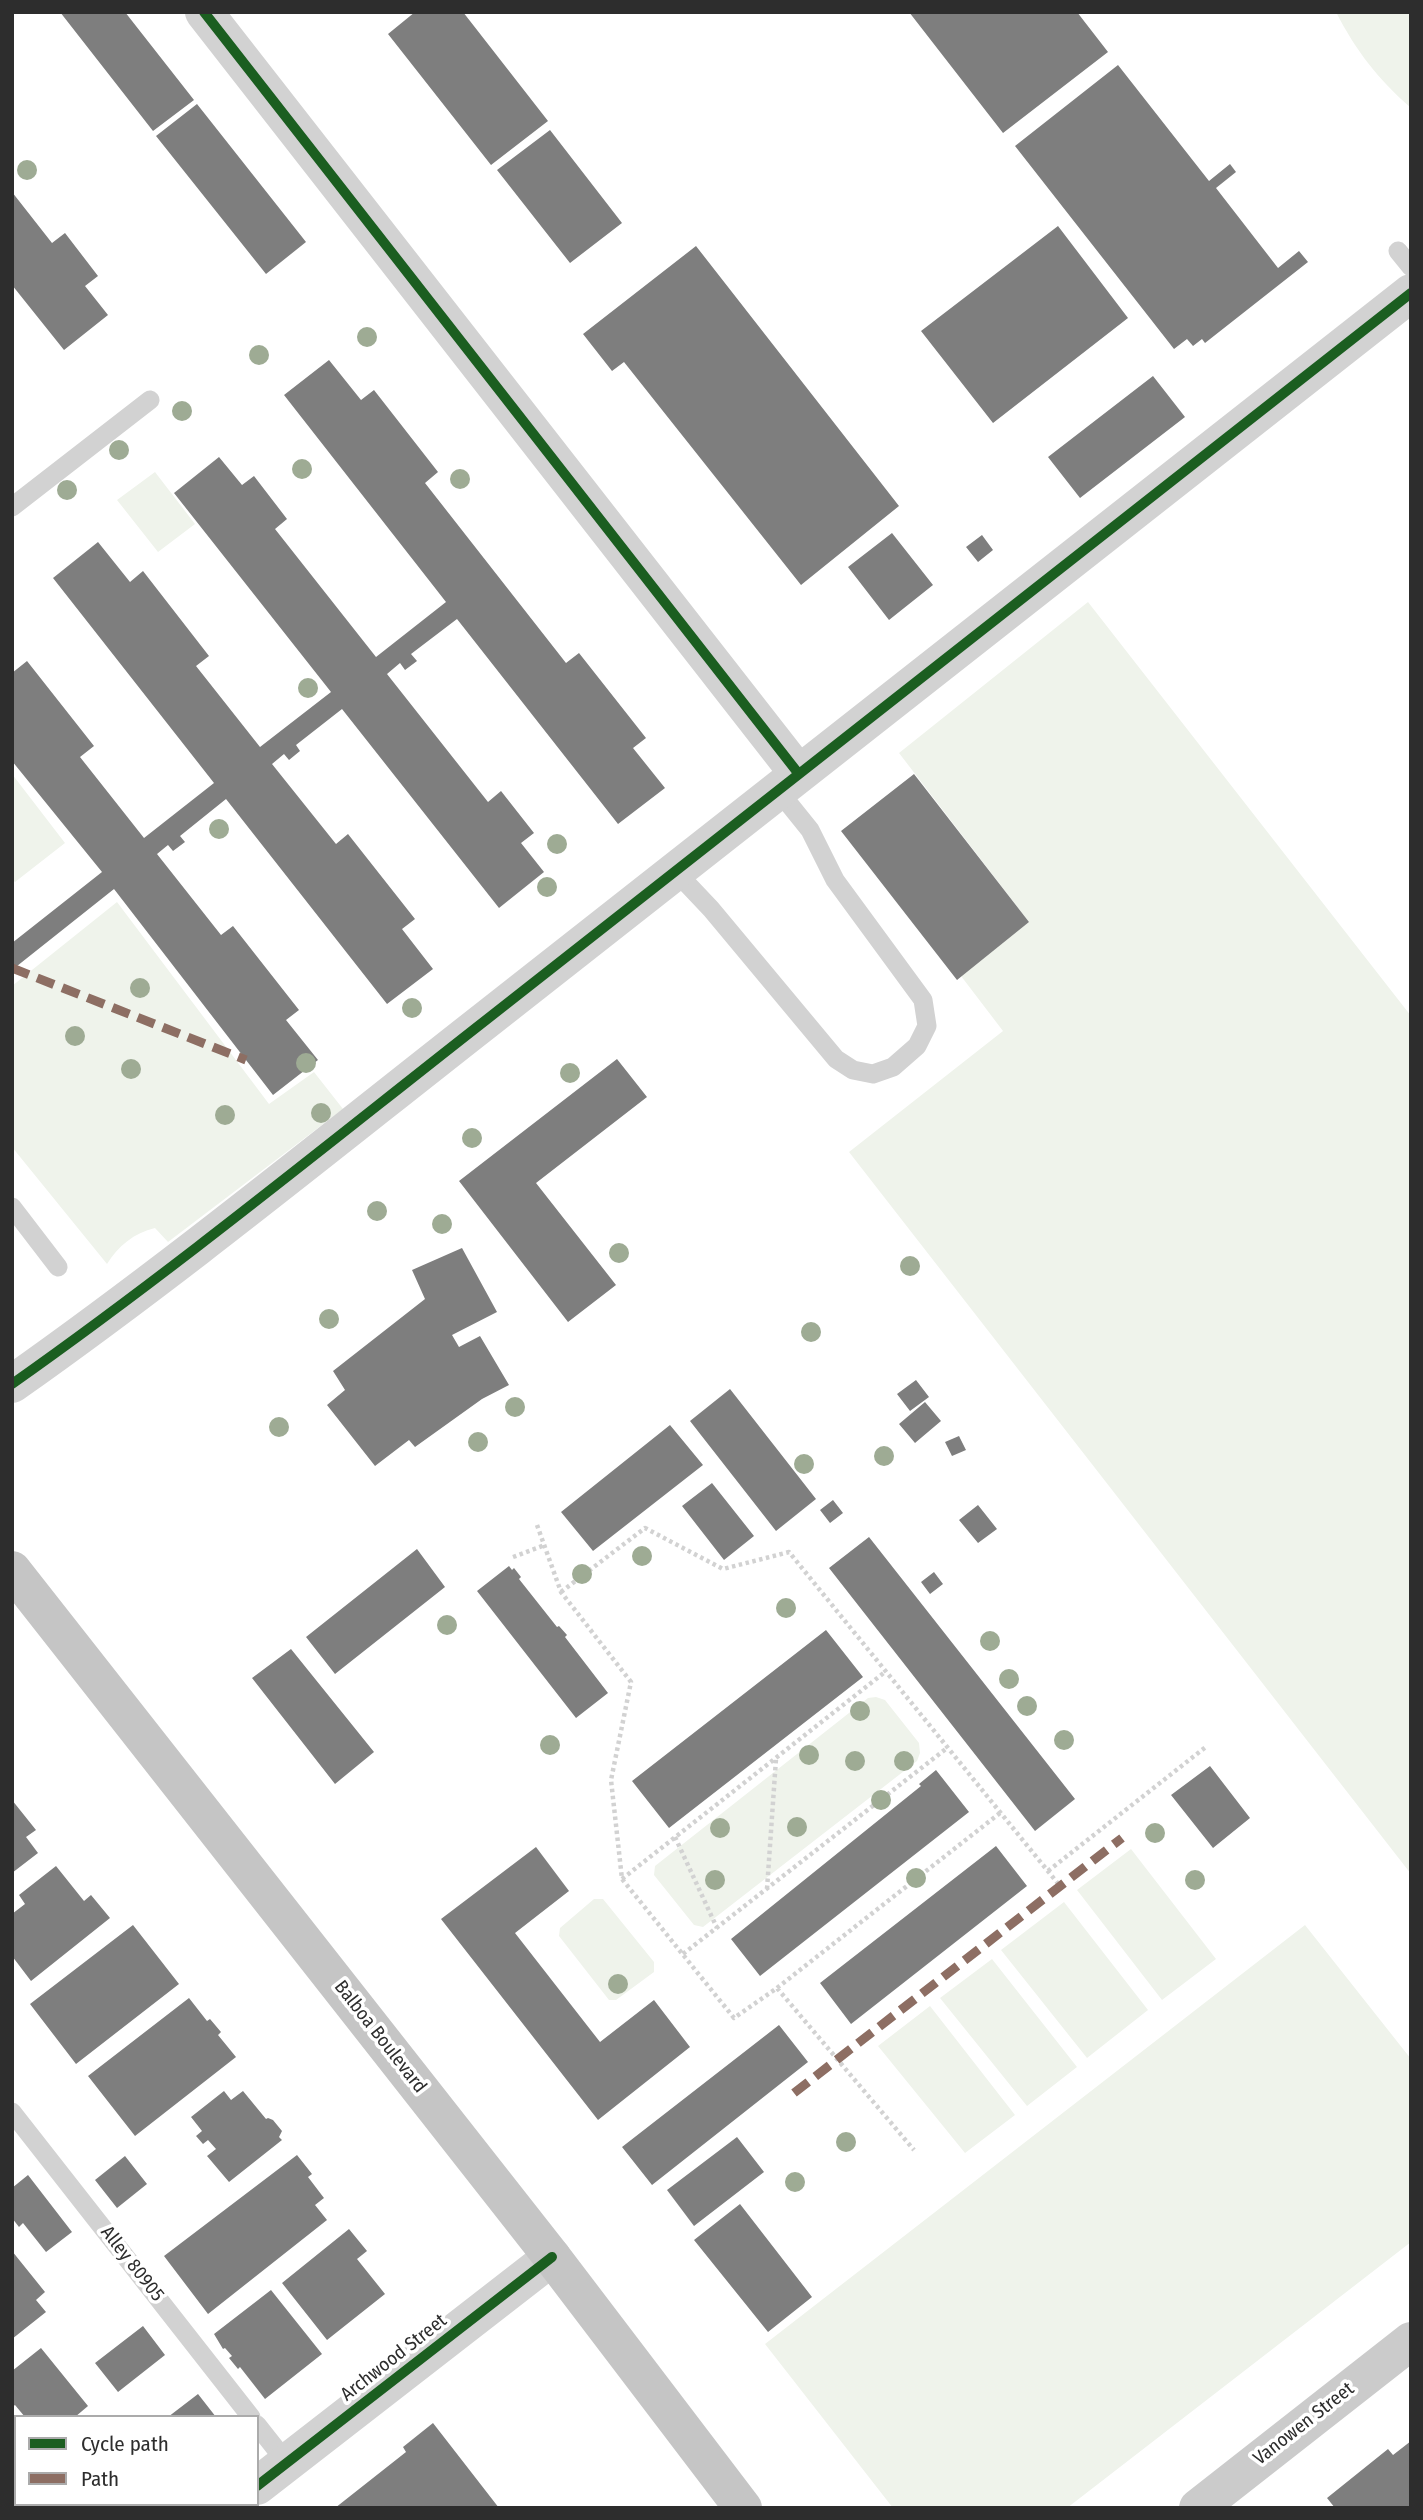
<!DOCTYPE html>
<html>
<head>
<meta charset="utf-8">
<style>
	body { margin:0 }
	#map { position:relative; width:1423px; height:2520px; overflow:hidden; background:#fff; font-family:"Fira Sans Condensed",sans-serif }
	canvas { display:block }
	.frame { position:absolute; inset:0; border:14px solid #2d2d2d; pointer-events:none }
	.legend { position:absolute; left:14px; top:2415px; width:245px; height:91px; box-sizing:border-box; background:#fff; border:2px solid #ababab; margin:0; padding:9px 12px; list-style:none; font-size:21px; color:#2d2d2d }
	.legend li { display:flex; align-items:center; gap:14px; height:35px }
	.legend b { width:35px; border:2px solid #ababab }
</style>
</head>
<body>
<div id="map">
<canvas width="1423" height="2520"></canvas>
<div class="frame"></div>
<ul class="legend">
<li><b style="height:9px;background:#1b5e20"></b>Cycle path</li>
<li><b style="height:9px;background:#8d6e63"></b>Path</li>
</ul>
</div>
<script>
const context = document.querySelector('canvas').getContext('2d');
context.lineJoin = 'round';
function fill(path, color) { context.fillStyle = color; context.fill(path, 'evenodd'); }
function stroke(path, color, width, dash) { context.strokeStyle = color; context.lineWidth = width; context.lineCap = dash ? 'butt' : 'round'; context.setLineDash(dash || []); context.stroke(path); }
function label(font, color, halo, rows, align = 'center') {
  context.font = font + ' "Fira Sans Condensed",sans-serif'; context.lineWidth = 7; context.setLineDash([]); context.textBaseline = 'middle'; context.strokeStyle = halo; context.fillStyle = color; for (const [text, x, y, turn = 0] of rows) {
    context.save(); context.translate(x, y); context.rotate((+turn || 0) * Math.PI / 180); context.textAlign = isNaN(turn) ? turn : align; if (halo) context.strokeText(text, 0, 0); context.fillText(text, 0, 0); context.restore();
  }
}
const green = new Path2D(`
	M1336,12H1411V108C1378,79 1356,51 1336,12Z
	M155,472L195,524L158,552L117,500Z
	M1088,602L1411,1016V1874L849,1152L1003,1031L961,976L1029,922L899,753Z
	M12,774L65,843L15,882L12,879Z
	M117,902L269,1104L314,1072L343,1109L168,1242L155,1228C134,1233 118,1246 107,1264L12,1147V986Z
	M876,1697L885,1700L919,1743L920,1753L917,1761L703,1927L694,1925L654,1875L655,1866L868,1698Z
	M1131,1849L1216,1959L1162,2000L1077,1890Z
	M594,1899H603L654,1962V1972L616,2000H609L559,1936L560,1928Z
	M1064,1902L1148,2010L1087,2058L1001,1950Z
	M1305,1925L1411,2059V2242L1067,2508H893L765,2344Z
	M992,1959L1077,2067L1027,2106L940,1998Z
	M930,2006L1015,2115L965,2153L878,2046Z`);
const building = new Path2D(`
	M60,12H125L194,100L153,131Z
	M415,12H463L548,121L491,165L388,34Z
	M909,12H1077L1108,52L1003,133Z
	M1118,65L1209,181L1230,164L1236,172L1216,188L1278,268L1299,251L1308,262L1205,343L1202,339L1193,346L1187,339L1174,349L1015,146Z
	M197,104L306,242L266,274L156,136Z
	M550,130L622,223L570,263L497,170Z
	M12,192L52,243L65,233L98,276L85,286L108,315L64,350L12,285Z
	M1058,226L1128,318L993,423L921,331Z
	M696,246L899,506L801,585L624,362L612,371L583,334Z
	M329,360L361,400L374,390L438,472L425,483L566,663L579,653L646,738L633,748L665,788L618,824L457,619L411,654L417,661L405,670L400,663L387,674L488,802L501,791L534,833L521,843L544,872L499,908L342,709L296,745L300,751L289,760L284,754L272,764L336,844L348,834L415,919L402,929L433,969L387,1004L226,799L180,836L185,842L173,851L168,845L157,854L221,935L233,926L299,1010L286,1020L318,1060L273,1095L114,889L12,970V943L102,872L12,761V673L27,661L94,746L80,757L144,838L214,783L53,578L98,542L130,582L143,571L209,656L196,666L260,747L331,692L174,493L219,457L242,485L254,476L287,519L275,529L376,657L446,602L284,395Z
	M1153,376L1185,417L1080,498L1048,457Z
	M892,533L933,585L889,620L848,567Z
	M982,535L993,550L978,562L966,547Z
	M914,774L1029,922L957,980L841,831Z
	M617,1059L647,1097L536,1183L616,1285L568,1322L459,1181Z
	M462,1248L497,1312L452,1335L459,1347L480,1336L509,1385L482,1399L415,1447L409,1440L375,1466L327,1405L345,1390L333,1371L425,1299L412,1270Z
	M916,1380L929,1397L910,1411L897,1394Z
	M730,1389L816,1499L776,1531L690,1421Z
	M925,1402L941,1421L915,1443L899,1424Z
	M670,1425L703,1465L593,1551L561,1512Z
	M959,1436L966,1450L952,1456L945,1442Z
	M712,1483L754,1536L724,1560L682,1506Z
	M833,1500L843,1513L830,1523L820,1510Z
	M978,1505L997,1529L978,1543L959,1520Z
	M869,1537L1075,1799L1035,1831L829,1568Z
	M417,1549L445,1587L335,1674L306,1637Z
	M509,1566L512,1570L514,1568L521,1577L519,1579L557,1627L559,1626L567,1635L565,1637L608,1693L576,1718L477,1591Z
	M934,1572L943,1584L930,1594L921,1582Z
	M826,1630L863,1677L669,1828L632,1781Z
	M291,1649L374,1752L335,1784L252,1678Z
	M1210,1766L1250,1818L1213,1848L1171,1795Z
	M936,1770L969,1812L760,1976L731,1939L921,1786L919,1784Z
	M12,1800L36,1830L26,1837L38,1853L12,1873Z
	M996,1846L1027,1886L851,2024L820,1983Z
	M536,1847L569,1891L515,1933L600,2042L654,2000L690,2047L598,2120L441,1919Z
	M56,1866L84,1901L91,1895L110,1918L31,1981L12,1956V1914L25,1904L19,1895Z
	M133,1925L179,1984L76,2064L30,2004Z
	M189,1998L207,2021L210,2019L221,2032L218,2035L236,2057L135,2136L88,2076Z
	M779,2025L808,2062L652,2185L622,2147Z
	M224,2091L231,2100L243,2091L266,2119L268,2118L273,2120L282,2131L279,2137L282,2140L229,2182L207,2156L216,2149L208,2140L203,2144L196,2136L202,2131L191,2117Z
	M737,2137L764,2172L694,2226L667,2190Z
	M297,2155L312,2174L308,2177L324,2198L315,2205L327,2220L208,2314L164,2256Z
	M125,2156L147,2184L117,2208L95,2180Z
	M28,2175L72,2232L46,2252L23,2223L19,2227L12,2218V2188Z
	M740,2204L812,2297L768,2332L694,2240Z
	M349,2229L367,2251L357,2259L385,2294L327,2340L282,2283Z
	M12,2251L45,2292L36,2300L46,2312L12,2339Z
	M271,2290L322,2354L265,2399L240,2367L238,2369L229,2358L232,2356L225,2348L223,2349L214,2334Z
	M143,2326L165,2355L118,2392L95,2363Z
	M41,2348L88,2406L75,2417H25L15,2405L12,2407V2371Z
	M198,2394L216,2417H168Z
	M433,2423L499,2508H335L406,2452L403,2447Z
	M1411,2441V2508H1335L1327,2498L1388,2449L1393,2455Z`);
const path = new Path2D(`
	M537,1525L561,1592L631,1682L611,1780L622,1879L734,2018L777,1988L914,2150
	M513,1557L545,1545
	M561,1592L645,1528L723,1569L789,1552L1060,1886
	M675,1837L717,1928
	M1048,1871L1207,1746
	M622,1879L885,1672
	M767,1889L776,1759
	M683,1954L947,1748
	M777,1988L1000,1813`);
const lane = new Path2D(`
	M1398,251L1411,267
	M12,507L150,400
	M676,872L711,909L836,1059L853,1070L873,1074L893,1067L917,1046L927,1026L923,1000L835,880L810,830L777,789
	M12,1207L58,1267
	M12,2112L251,2417
	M257,2425L287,2463`);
const street = new Path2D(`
	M204,12L798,773
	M12,1384C175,1269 329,1143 486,1020C795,778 1102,534 1411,293
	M257,2486L552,2257
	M230,2508L234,2504`);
const secondary = new Path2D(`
	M1198,2508L1411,2341`);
const primary = new Path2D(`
	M12,1570L552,2257L743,2508`);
const quiet = new Path2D(`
	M12,968L246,1060
	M794,2093L1122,1838`);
const cycleway = new Path2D(`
	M204,12L798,773
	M12,1384C175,1269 329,1143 486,1020C795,778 1102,534 1411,293
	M257,2486L552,2257`);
const trees = [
	[27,170],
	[367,337],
	[259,355],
	[182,411],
	[119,450],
	[302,469],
	[460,479],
	[67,490],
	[308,688],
	[219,829],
	[557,844],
	[547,887],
	[140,988],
	[412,1008],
	[75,1036],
	[306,1063],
	[131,1069],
	[570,1073],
	[321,1113],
	[225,1115],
	[472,1138],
	[377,1211],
	[442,1224],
	[619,1253],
	[910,1266],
	[329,1319],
	[811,1332],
	[515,1407],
	[279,1427],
	[478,1442],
	[884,1456],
	[804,1464],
	[642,1556],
	[582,1574],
	[786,1608],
	[447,1625],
	[990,1641],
	[1009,1679],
	[1027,1706],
	[860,1711],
	[1064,1740],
	[550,1745],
	[809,1755],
	[855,1761],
	[904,1761],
	[881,1800],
	[797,1827],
	[720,1828],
	[1155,1833],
	[916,1878],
	[715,1880],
	[1195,1880],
	[618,1984],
	[846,2142],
	[795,2182]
];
const streetNames = [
	["Balboa Boulevard",380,2037,52],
	["Alley 80905",132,2264,52],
	["Archwood Street",394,2358,-38],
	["Vanowen Street",1304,2424,-38]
];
fill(green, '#eff3eb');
fill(building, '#7e7e7e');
stroke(path, '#d2d2d2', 4.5, [3.5, 3.5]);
stroke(lane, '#d2d2d2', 19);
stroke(street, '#d2d2d2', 38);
stroke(secondary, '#cbcbcb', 38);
stroke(primary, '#c5c5c5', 38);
stroke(quiet, '#8d6e63', 9, [18, 9]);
stroke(cycleway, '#1b5e20', 10);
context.fillStyle = '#9eab94';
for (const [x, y] of trees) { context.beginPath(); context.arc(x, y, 10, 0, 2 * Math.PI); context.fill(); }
label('19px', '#2d2d2d', '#fff', streetNames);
</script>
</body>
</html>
